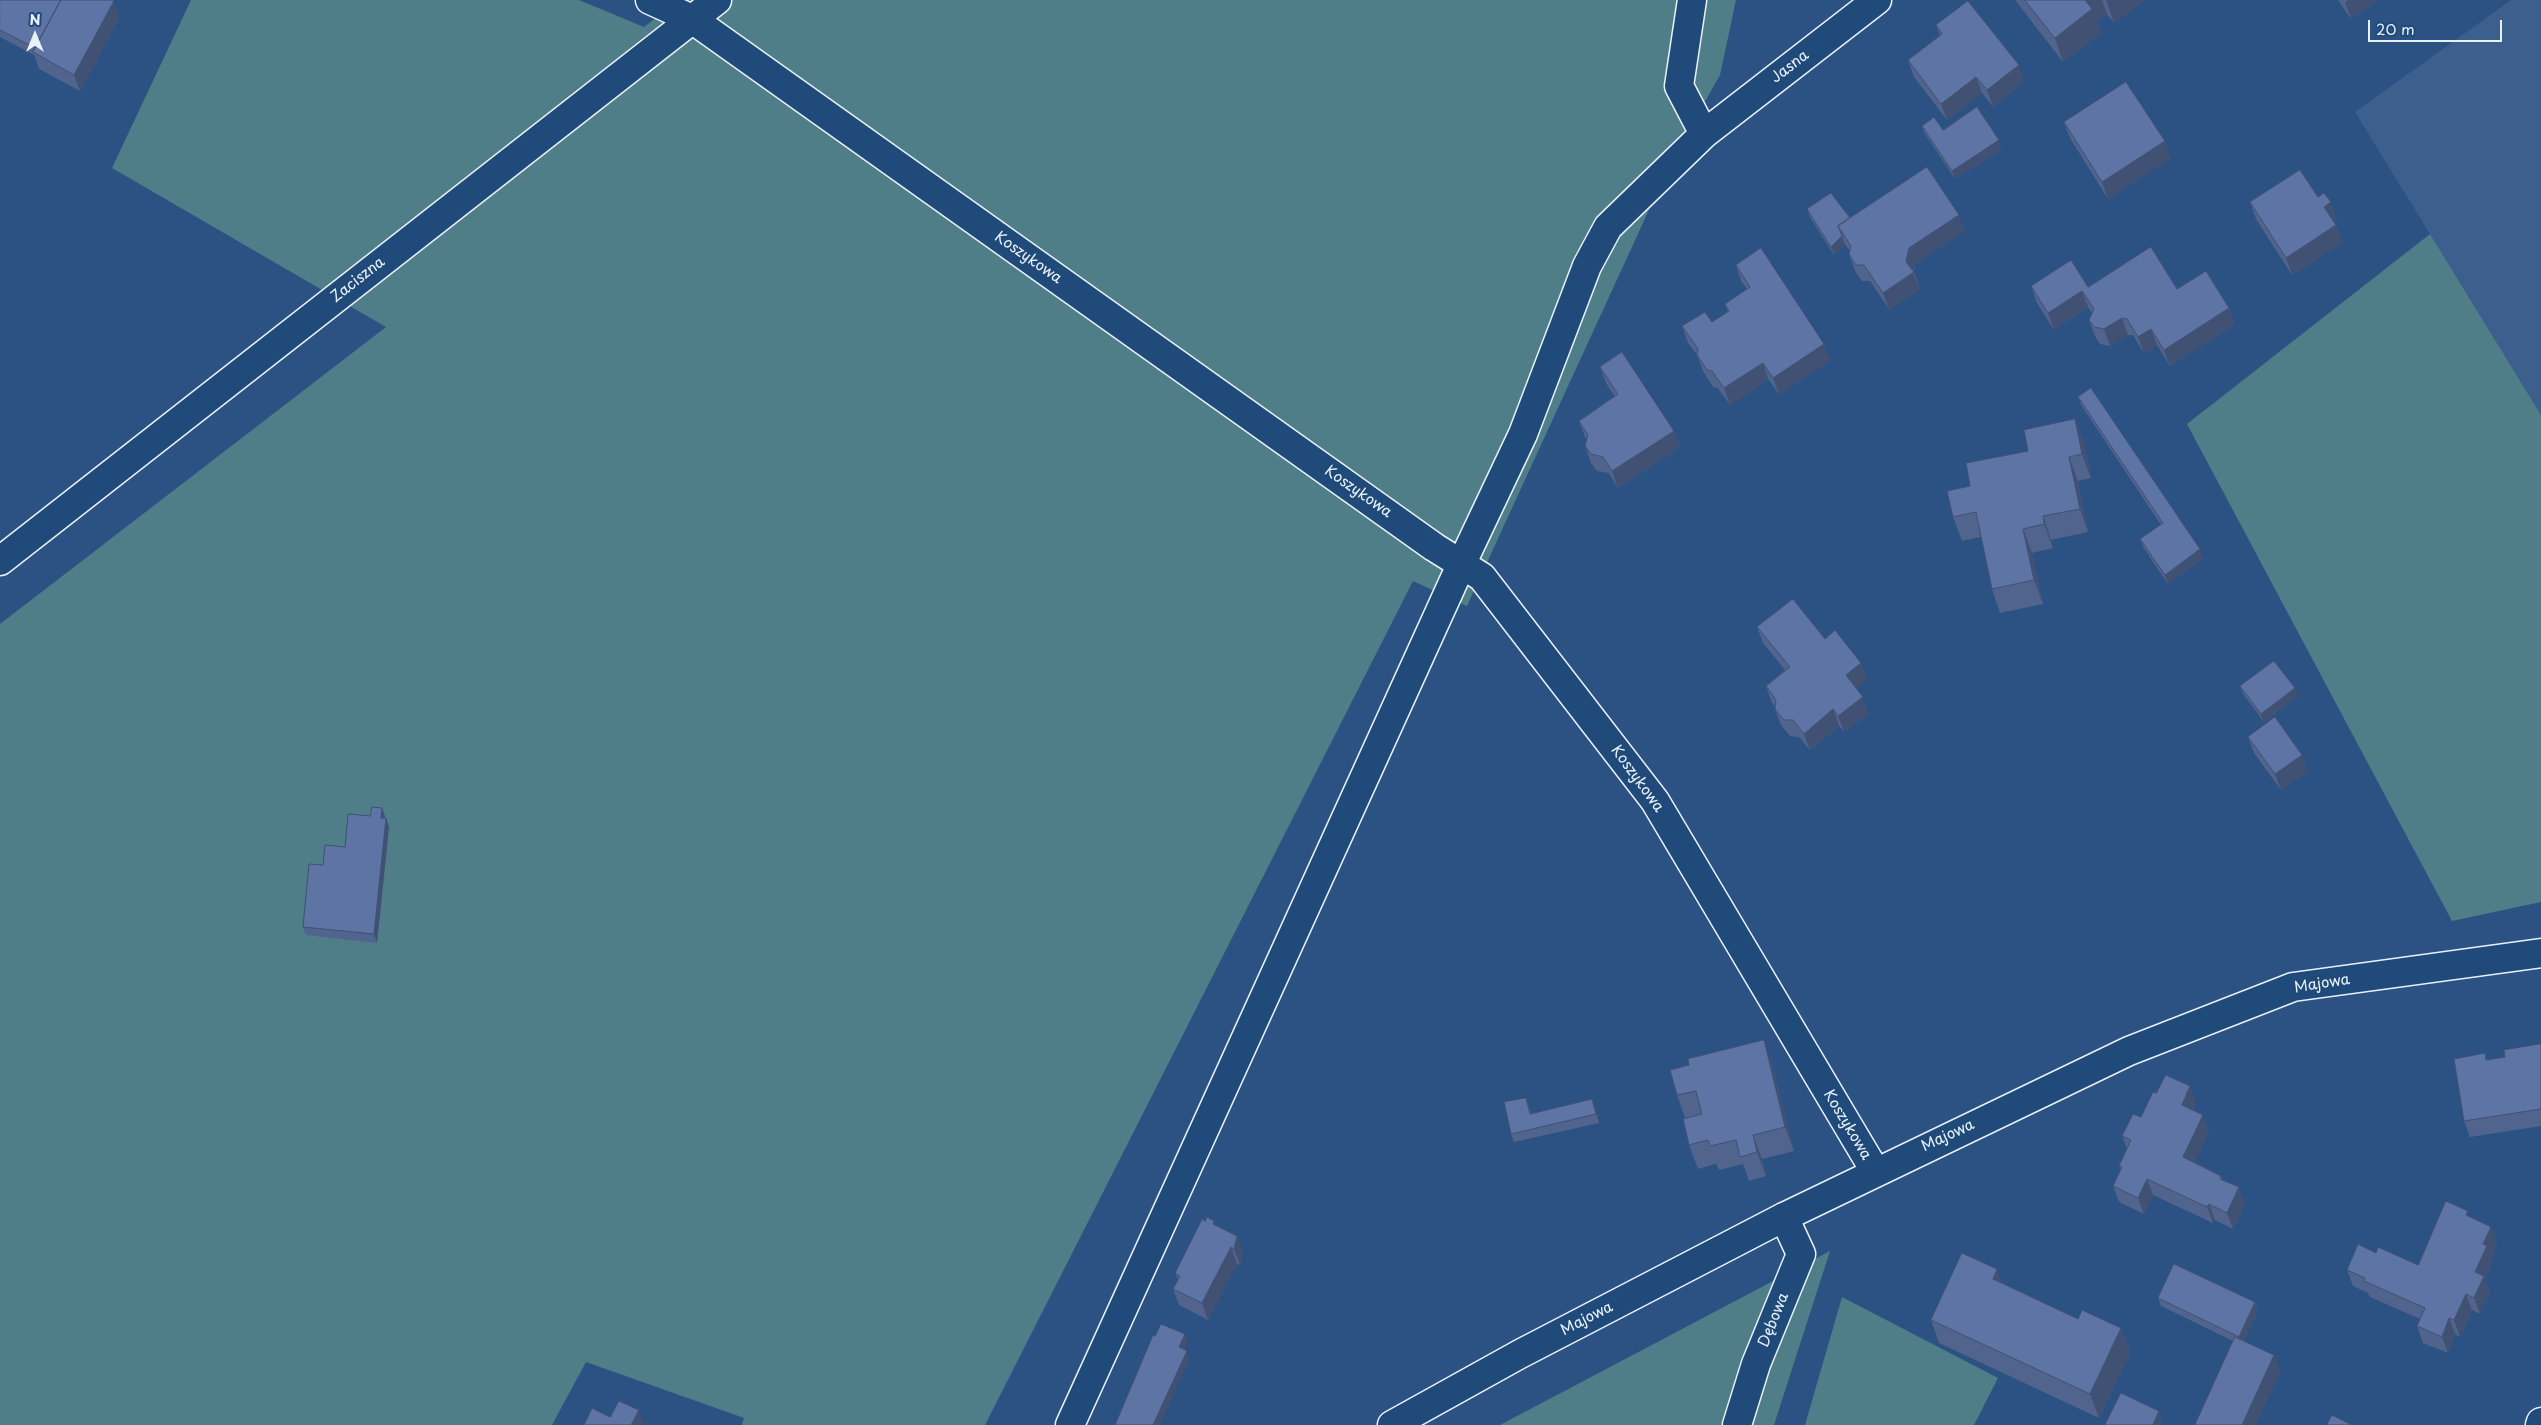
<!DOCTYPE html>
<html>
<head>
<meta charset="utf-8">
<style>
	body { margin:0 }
	#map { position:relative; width:2541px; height:1425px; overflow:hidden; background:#2b5282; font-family:"Playpen Sans",sans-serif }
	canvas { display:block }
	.north { position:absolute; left:10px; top:10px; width:50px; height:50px; -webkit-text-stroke:4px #1f4a7a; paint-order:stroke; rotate:0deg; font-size:14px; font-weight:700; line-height:20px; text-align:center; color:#e8f1f8 }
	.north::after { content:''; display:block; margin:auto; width:18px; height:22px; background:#e8f1f8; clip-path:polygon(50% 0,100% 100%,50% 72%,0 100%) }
	.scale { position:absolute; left:2368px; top:20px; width:134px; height:22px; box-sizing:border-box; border:2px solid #e8f1f8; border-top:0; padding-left:6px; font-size:15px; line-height:18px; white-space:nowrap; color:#e8f1f8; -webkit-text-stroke:4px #1f4a7a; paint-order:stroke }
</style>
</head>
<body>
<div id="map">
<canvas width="2541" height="1425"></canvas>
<div class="north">N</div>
<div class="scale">20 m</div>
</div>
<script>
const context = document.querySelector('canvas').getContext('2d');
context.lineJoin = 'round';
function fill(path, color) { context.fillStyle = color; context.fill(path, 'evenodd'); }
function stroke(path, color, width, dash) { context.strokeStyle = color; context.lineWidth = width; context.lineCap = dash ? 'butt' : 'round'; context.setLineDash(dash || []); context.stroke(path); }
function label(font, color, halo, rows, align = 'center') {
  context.font = font + ' "Playpen Sans",sans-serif'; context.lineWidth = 4; context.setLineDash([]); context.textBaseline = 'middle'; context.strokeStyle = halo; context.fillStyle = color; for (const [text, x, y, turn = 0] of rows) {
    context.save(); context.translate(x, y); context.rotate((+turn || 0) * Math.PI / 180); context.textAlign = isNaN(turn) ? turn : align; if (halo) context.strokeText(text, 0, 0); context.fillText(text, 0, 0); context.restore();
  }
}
const built = new Path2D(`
	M2511,0H2541V415L2355,112Z`);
const green = new Path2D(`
	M191,0H579L644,27L679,0H1736L1720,75L1671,162L1467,606L1413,581L985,1425H742L744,1418L586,1362L552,1425H0V624L386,327L112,168Z
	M2430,234L2541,415V902L2452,921L2187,424Z
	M1830,1251L1774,1425H1500Z
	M1842,1297L1998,1378L1974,1425H1805Z`);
const street = new Path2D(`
	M650,0L692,19L1434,547L1482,577L1655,801L1875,1171
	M1692,0L1679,86L1704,134
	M0,561L717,0
	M1070,1425L1461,565L1523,434L1587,266L1608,227L1704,134L1877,0
	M1737,1425L1756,1364L1801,1254L1784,1217
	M2540,1425L2541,1422`);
const secondary = new Path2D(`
	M1392,1425L1520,1354L1784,1217L2129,1051L2293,987L2541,953`);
const wall = new Path2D(`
	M0,0L120,17L80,91L39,69L34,55L0,37Z
	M2015,0H2144L2114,23L2107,14L2096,21L2101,33L2063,62Z
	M2338,0H2378L2351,19Z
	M1936,25L2025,81L1993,107L1982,93L1947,120L1914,77L1908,60L1940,36Z
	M2064,122L2171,158L2108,199L2070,138Z
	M1922,126L1943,130L2002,149L1955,179L1925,134Z
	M2318,197L2337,219L2333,221L2336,225L2342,242L2292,275L2256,219L2250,202Z
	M1807,209L1850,218L1965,231L1915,264L1914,272L1920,289L1889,309L1870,281H1862L1855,271L1849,254L1850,251L1845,244L1834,255L1810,217Z
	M1736,265L1830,361L1779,394L1768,379L1730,405L1718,388L1713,387L1703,371L1697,355L1688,343L1682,326L1712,322L1728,312L1725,304L1747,289L1741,281Z
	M2031,286L2177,289L2229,308L2235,324L2170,366L2157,345L2144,353L2133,335H2128L2110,346L2100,344L2095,336L2089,320L2092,313L2088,307L2054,330L2037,303Z
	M1600,367L1674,431L1680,447L1618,488L1609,473L1597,471L1591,463L1585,446L1587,441L1585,437L1579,421L1615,397L1606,383Z
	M2078,397L2203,558L2168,584L2143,547L2140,539L2161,525L2081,405Z
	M2075,419L2084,443L2091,478L2078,481L2088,532L2051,540L2053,548L2032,553L2043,604L2000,613L1992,589L1981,537L1962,541L1953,517L1970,486L2028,451Z
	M1757,627L1825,639L1861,663L1867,680L1856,688L1869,714L1844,732L1839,726L1810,750L1799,737L1790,736L1781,725L1775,709V707L1772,703L1766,686L1785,670L1763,643Z
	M2240,686L2298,696L2264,722L2243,694Z
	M2248,737L2308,771L2281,790L2254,753Z
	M370,816H385V818H386L389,827L377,943L306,935L303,927L323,865L345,847Z
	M2541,1044V1126L2470,1137L2464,1121L2487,1060L2505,1057Z
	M1772,1064L1794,1151L1762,1159L1766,1176L1749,1181L1743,1164L1719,1170L1716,1164L1698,1169L1689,1145L1685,1118L1677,1095Z
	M1526,1098L1531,1113L1596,1108L1599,1123L1514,1142L1511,1134Z
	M2196,1103L2193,1110L2209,1132L2194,1162L2221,1176L2223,1180L2245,1204L2233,1229L2215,1220L2213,1223L2153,1195L2144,1214L2119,1202L2113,1186L2121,1170L2119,1166L2127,1149L2122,1136L2141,1117Z
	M2470,1217L2491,1227L2497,1243L2491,1257L2493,1262L2485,1279L2490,1292L2480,1314L2472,1310L2460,1337L2455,1334L2448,1353L2423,1343L2417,1326L2420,1319L2370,1297L2368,1293L2353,1286L2347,1270L2418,1265Z
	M1205,1221L1237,1236L1243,1252L1240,1265L1237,1264L1208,1320L1179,1305L1173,1289L1178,1280L1175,1273Z
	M2002,1283L2078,1319L2121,1328L2130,1352L2099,1418L1939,1343L1931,1320Z
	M2158,1298L2255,1302L2258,1311L2244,1341L2274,1355L2280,1372L2255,1425H2195L2233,1341L2161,1306Z`);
const shadedWall = new Path2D(`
	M2085,0H2102L2107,14L2096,21L2101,33L2063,62L2055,38Z
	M2106,0H2144L2114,23Z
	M2349,0H2378L2351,19L2345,2Z
	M114,1L120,17L80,91L74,75Z
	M2019,65L2025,81L1993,107L1987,90Z
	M1976,77L1982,93L1947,120L1941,104Z
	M1999,140L2002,149L1955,179L1952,171Z
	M2165,141L2171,158L2108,199L2102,182Z
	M2331,202L2337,219L2330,223L2324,207Z
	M1959,215L1965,231L1915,264L1913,273L1920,289L1889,309L1883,293L1906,262L1909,248Z
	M2336,225L2342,242L2292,275L2286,258Z
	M1842,236L1845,245L1834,255L1831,247Z
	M2082,291L2088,307L2054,330L2048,313Z
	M2229,308L2235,324L2170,366L2164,350Z
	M2122,318L2128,335L2110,346L2104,329Z
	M2151,329L2157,345L2144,353L2138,337Z
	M1824,344L1830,361L1779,394L1773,378Z
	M1763,363L1768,379L1730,405L1724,388Z
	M2075,419L2084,443L2091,478L2082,454Z
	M1674,431L1680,447L1618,488L1612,471Z
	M2069,457L2078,481L2088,532L2080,509Z
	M2043,516L2051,540L2053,548L2044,524Z
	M2023,529L2032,553L2043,604L2034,580Z
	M2200,549L2203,558L2168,584L2165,575Z
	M1861,663L1867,680L1852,692L1846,675Z
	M2295,688L2298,696L2264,722L2261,714Z
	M1863,697L1869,714L1844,732L1838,716Z
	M1833,709L1839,726L1810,750L1804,734Z
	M2302,755L2308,771L2281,790L2275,774Z
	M382,808L385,816L384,826L381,818Z
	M386,818L389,827L377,943L374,934Z
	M1764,1040L1772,1064L1794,1151L1785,1127Z
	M2190,1086L2196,1103L2188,1121L2182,1105Z
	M1592,1099L1596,1108L1599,1123L1596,1114Z
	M2203,1115L2209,1132L2189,1173L2183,1157Z
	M1753,1135L1762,1159L1766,1176L1757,1152Z
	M2147,1179L2153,1195L2144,1214L2138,1198Z
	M2239,1187L2245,1204L2233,1229L2227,1213Z
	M2209,1204L2215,1220L2213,1223L2207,1207Z
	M2491,1227L2497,1243L2491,1257L2493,1262L2485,1279L2490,1292L2480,1314L2474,1298L2475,1272L2483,1244Z
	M1237,1236L1243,1252L1240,1265L1234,1249Z
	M1231,1247L1237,1264L1208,1320L1202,1303Z
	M1997,1269L2006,1293L1993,1279Z
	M2466,1294L2472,1310L2460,1337L2454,1320Z
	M2255,1302L2258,1311L2242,1346L2239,1337Z
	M2449,1318L2455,1334L2448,1353L2442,1337Z
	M2121,1328L2130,1352L2099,1418L2090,1394Z
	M1185,1334L1188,1343L1182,1355L1179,1347Z
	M1187,1351L1190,1359L1160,1425H1153Z
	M2274,1355L2280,1372L2255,1425H2242Z
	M639,1410L644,1425H631Z
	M2159,1411L2162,1419L2160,1425H2153Z`);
const building = new Path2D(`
	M0,0H61L35,48L0,30Z
	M61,0H113L114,1L74,75L33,52Z
	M2025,0H2085L2092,9L2055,38Z
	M1968,1L2019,65L1987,90L1976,77L1941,104L1908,60L1942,34L1936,25Z
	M2126,82L2165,141L2102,182L2064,122Z
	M1977,107L1999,140L1952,171L1922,126L1934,117L1943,130Z
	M1927,167L1959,215L1909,248L1906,262L1914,272L1883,293L1864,265H1856L1849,254L1851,246L1838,226Z
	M2300,170L2318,197L2324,193L2331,202L2324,207L2336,225L2286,258L2250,202Z
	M1831,193L1850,218L1838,226L1842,236L1831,247L1807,209Z
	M2151,247L2177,289L2206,271L2229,308L2164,350L2151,329L2138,337L2127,319L2122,318L2104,329L2094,327L2089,320L2094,309L2082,291L2048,313L2031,286L2071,260L2088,287Z
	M1761,248L1824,344L1773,378L1763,363L1724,388L1712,371L1707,370L1697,355L1698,349L1682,326L1705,312L1712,322L1729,311L1725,304L1750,287L1736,265Z
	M1622,352L1674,431L1612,471L1603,457L1591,454L1585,446L1588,435L1579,421L1618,394L1600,367Z
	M2091,388L2200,549L2165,575L2140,539L2163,523L2078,397Z
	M2075,419L2082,454L2069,457L2080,509L2043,516L2044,524L2023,529L2034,580L1992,589L1976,512L1953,517L1947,491L1970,486L1966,463L2028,451L2024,430Z
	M1793,599L1825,639L1835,630L1861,663L1846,675L1863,697L1838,716L1833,709L1804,734L1793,720H1784L1775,709L1776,700L1766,686L1790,667L1757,627Z
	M2274,661L2295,688L2261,714L2240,686Z
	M2275,717L2302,755L2275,774L2248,737Z
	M372,807L382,808L381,818H386L374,934L303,927L309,864L323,865L325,845L345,847L348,814L370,816Z
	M1764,1040L1785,1127L1753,1135L1757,1152L1740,1157L1736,1140L1710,1146L1708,1140L1689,1145L1683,1119L1702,1114L1696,1091L1677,1095L1670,1070L1689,1065L1688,1059Z
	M2541,1044V1109L2464,1121L2454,1059L2485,1053L2486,1060L2505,1057L2504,1050Z
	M2166,1075L2190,1086L2182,1105L2203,1115L2183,1157L2221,1176L2220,1179L2239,1187L2227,1213L2209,1204L2207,1207L2147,1179L2138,1198L2113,1186L2122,1167L2119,1166L2131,1140L2122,1136L2133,1114L2141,1117L2153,1092L2156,1093Z
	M1526,1098L1530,1114L1592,1099L1596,1114L1511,1134L1504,1102Z
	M2446,1201L2468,1211L2466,1215L2491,1227L2483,1244L2487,1246L2475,1272L2484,1276L2474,1298L2466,1294L2454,1320L2449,1318L2442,1337L2417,1326L2425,1308L2364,1281L2365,1278L2347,1270L2358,1244L2376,1253L2378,1247L2418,1265Z
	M1207,1217L1214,1221L1213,1224L1237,1236L1234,1249L1231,1247L1202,1303L1173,1289L1180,1276L1175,1273L1202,1219L1205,1221Z
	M1962,1253L1997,1269L1993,1279L2078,1319L2082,1310L2121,1328L2090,1394L1931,1320Z
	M2174,1264L2255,1302L2239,1337L2158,1298Z
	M1161,1324L1185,1334L1179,1347L1187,1351L1153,1425H1115L1153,1335L1155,1336Z
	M2235,1337L2274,1355L2242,1425H2195Z
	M2121,1393L2159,1411L2153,1425H2105Z
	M619,1401L639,1410L631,1425H584L592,1408L610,1417Z
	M2332,1415L2352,1425H2327Z`);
const streetNames = [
	["Jasna",1790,67,-38],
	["Koszykowa",1028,258,35],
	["Zaciszna",358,280,-38],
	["Koszykowa",1358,492,35],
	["Koszykowa",1637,779,54],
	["Majowa",2322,984,-9],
	["Koszykowa",1847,1125,59],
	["Majowa",1948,1136,-25],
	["Majowa",1587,1319,-27],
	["Dębowa",1774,1320,-68]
];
fill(built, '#3d5f8e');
fill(green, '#4f7e89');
stroke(street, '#e8f1f8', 31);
stroke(secondary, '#e8f1f8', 31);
stroke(street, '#1f4a7a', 28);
stroke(secondary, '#1f4a7a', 28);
fill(wall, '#50648d');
fill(shadedWall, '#415173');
fill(building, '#5d74a4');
stroke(building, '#415173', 1);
label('15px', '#e8f1f8', '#1f4a7a', streetNames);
</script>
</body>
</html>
